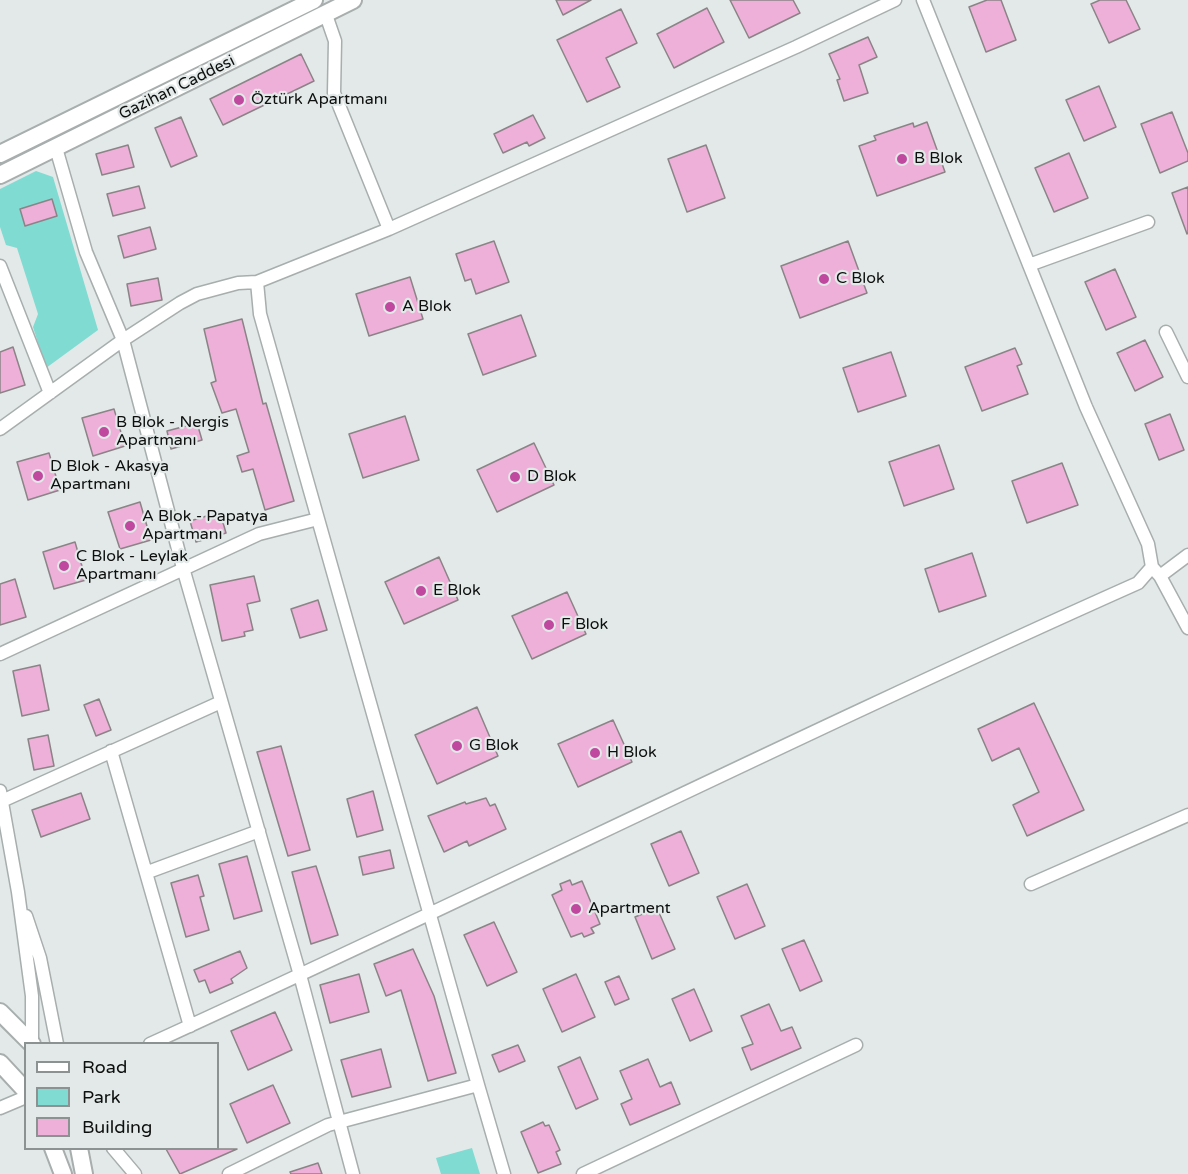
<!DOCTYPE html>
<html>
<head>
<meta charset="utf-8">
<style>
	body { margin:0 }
	#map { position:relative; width:1188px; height:1174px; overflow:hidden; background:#e2e9e8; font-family:"Varela Round",sans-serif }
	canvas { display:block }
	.legend { position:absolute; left:24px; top:1042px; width:195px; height:108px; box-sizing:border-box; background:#e2e9e8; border:2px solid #8c9291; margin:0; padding:8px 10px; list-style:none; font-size:18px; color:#0c0f0e }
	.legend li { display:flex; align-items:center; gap:12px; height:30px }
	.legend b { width:30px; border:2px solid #8c9291 }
</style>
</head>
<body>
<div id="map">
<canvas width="1188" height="1174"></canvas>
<ul class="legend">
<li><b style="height:8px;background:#fff"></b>Road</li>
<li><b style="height:16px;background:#80dbd2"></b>Park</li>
<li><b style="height:16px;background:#eeb0d8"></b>Building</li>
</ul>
</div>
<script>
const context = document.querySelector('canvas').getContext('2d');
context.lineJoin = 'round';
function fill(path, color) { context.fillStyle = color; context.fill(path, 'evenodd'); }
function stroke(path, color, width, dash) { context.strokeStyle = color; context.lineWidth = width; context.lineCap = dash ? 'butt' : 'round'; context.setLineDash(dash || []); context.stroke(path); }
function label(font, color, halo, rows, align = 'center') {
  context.font = font + ' "Varela Round",sans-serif'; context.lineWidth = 4.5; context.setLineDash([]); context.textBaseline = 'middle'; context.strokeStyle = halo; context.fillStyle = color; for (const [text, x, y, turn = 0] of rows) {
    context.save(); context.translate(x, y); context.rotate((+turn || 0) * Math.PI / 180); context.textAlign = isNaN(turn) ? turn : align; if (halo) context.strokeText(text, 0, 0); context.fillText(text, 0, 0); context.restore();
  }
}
const green = new Path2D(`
	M36,171L53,177L98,330L46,368L33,327L38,314L17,248L6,245L0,227V189Z
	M472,1148L480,1174H441L436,1158Z`);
const building = new Path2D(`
	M556,0H591L563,15Z
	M730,0H793L800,13L749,38Z
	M987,0H1001L1016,40L986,52L969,7Z
	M1100,0H1126L1140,29L1109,43L1091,4Z
	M707,8L724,42L674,68L657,34Z
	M621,9L637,43L606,58L620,87L587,102L557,40Z
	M868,37L877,57L859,65L868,93L844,101L837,80L840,79L829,54Z
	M301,54L314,81L223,125L210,99Z
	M1099,86L1116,127L1084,141L1066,100Z
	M1172,112L1188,153V161L1160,173L1141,124Z
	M533,115L545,138L529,146L527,142L503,153L494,134Z
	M181,117L197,156L171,167L155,128Z
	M927,122L945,172L877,196L859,146L876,140L874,136L913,123L914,127Z
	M128,145L134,167L102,175L96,154Z
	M706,145L725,198L687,212L668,159Z
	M1069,153L1088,198L1054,212L1035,168Z
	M139,186L145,208L113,216L107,194Z
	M1188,187V233L1187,234L1172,193Z
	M52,199L57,216L25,226L20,209Z
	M150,227L156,249L124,258L118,236Z
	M494,241L509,282L476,294L471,279L465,281L456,254Z
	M848,241L867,293L800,318L781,266Z
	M1115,269L1136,317L1106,330L1085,282Z
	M410,277L423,319L369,336L356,294Z
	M158,278L162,300L131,306L127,284Z
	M521,315L536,356L483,375L468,334Z
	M242,319L263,404L266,403L294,501L265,510L253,469L242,472L237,456L249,452L236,409L222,413L211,383L216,381L204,329Z
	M1145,340L1163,377L1135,391L1117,353Z
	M13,347L25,385L0,393V352Z
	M1015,348L1022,364L1017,366L1028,394L982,411L965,367Z
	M891,352L906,396L858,412L843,368Z
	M114,409L125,446L93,456L82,418Z
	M1170,414L1184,450L1159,460L1145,424Z
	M405,416L419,460L363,478L349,434Z
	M197,423L202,440L171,449L167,431Z
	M534,443L554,485L497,512L477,470Z
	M939,445L954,489L904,506L889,462Z
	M49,453L60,490L28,500L17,462Z
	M1062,463L1078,505L1027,523L1012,481Z
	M140,502L151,540L120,549L108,512Z
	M220,512L226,533L196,542L190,521Z
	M75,542L86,580L54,589L43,552Z
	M972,553L986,596L939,612L925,569Z
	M439,557L458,600L404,624L385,582Z
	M254,576L260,601L247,604L253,630L244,632L245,636L222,641L210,585Z
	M15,579L26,617L0,625V584Z
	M567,592L586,634L532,659L512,616Z
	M318,600L327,630L300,638L291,609Z
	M40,665L49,710L22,716L13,671Z
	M99,699L111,730L96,736L84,705Z
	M1034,703L1084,810L1027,836L1013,805L1039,792L1019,748L992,761L978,729Z
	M477,707L498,756L437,784L415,735Z
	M613,720L632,762L578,787L558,744Z
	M48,735L54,766L34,770L28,739Z
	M281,746L310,850L288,856L257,752Z
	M373,791L383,830L357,837L347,799Z
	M81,793L90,819L41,837L32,810Z
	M486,798L490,806L495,804L506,829L469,846L467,841L444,852L428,816L465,802L466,804Z
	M681,831L699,873L669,886L651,844Z
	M390,850L394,868L363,875L359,857Z
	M247,856L262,911L234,919L219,864Z
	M316,866L338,935L311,944L292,872Z
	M198,875L204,896L200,897L209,930L186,937L171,883Z
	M570,880L572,885L582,881L600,924L591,928L594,933L584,937L582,933L571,937L552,895L562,890L560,884Z
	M747,884L765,926L735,939L717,897Z
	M657,908L675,949L652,959L635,917Z
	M494,922L517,972L487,986L464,935Z
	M804,940L822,981L800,991L782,949Z
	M413,949L434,996L456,1073L428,1081L401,990L386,996L374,964Z
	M240,951L247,968L231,979L233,983L210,993L205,980L199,982L194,970Z
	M359,974L369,1012L330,1023L320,985Z
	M576,974L595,1017L562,1032L543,989Z
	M619,976L629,999L615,1005L605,982Z
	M694,989L712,1031L690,1041L672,999Z
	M769,1004L781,1031L792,1027L801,1048L751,1070L742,1048L753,1044L741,1016Z
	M275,1012L292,1050L248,1070L231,1031Z
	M518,1045L525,1061L499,1072L492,1055Z
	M381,1049L391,1087L352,1097L341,1060Z
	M580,1057L598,1099L576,1109L558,1067Z
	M648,1059L660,1087L671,1082L680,1104L630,1125L621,1104L632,1099L620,1071Z
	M273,1085L290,1123L247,1143L230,1104Z
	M543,1122L545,1126L549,1125L560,1150L556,1152L561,1164L538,1173L521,1132Z
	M166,1149H237L180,1174Z
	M318,1163L322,1174H291L290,1172Z`);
const minor = new Path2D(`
	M923,0L1086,407L1148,544L1152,567L1160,576L1188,628
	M326,15L335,41L334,93L389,229
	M56,148L86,252L123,340L183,568L300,975L353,1174
	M1029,265L1148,222
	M0,266L50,393
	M257,282L260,314L478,1085
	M1166,332L1188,377
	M0,429L123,340L180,303L197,294L238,283L257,282L389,229L796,47L895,0
	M1160,576L1188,555
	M0,654L259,534L318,519
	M111,751L190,1026
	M0,791L18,892L32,996V1044
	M2,801L221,702
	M148,872L259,831
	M1031,884L1188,815
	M26,916L40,958L57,1044
	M150,1044C481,893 806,731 1138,583L1152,567
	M0,1108L26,1097
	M113,1148L135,1174
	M229,1174L328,1125L478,1085L504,1174
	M583,1174L856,1045`);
const major = new Path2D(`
	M0,154L314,0
	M0,175L353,0
	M0,1012L32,1044
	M0,1063L26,1091
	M53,1148L63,1174
	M79,1148L84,1174`);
const markers = [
	[239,100,6,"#c0499f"],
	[902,159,6,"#c0499f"],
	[824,279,6,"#c0499f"],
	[390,307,6,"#c0499f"],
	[104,432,6,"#c0499f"],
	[38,476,6,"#c0499f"],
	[515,477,6,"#c0499f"],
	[130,526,6,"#c0499f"],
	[64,566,6,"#c0499f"],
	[421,591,6,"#c0499f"],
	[549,625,6,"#c0499f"],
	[457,746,6,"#c0499f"],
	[595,753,6,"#c0499f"],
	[576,909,6,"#c0499f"]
];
const streetNames = [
	["Gazihan Caddesi",177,88,-26]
];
const poiNames = [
	["Öztürk Apartmanı",251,100],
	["B Blok",914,159],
	["C Blok",836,279],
	["A Blok",402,307],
	["B Blok - Nergis",116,423],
	["Apartmanı",116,441],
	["D Blok - Akasya",50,467],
	["Apartmanı",50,485],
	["D Blok",527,477],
	["A Blok - Papatya",142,517],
	["Apartmanı",142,535],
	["C Blok - Leylak",76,557],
	["Apartmanı",76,575],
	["E Blok",433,591],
	["F Blok",561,625],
	["G Blok",469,746],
	["H Blok",607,753],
	["Apartment",588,909]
];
fill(green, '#80dbd2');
fill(building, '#eeb0d8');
stroke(building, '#8a8487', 1.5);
stroke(minor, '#a7aead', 15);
stroke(major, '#a7aead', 20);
stroke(minor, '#fff', 12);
stroke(major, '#fff', 16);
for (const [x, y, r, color] of markers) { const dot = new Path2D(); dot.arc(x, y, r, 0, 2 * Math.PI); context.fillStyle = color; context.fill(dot); stroke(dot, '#e2e9e8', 2); }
label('16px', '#0c0f0e', '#e2e9e8', streetNames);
label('16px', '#0c0f0e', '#e2e9e8', poiNames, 'left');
</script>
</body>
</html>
